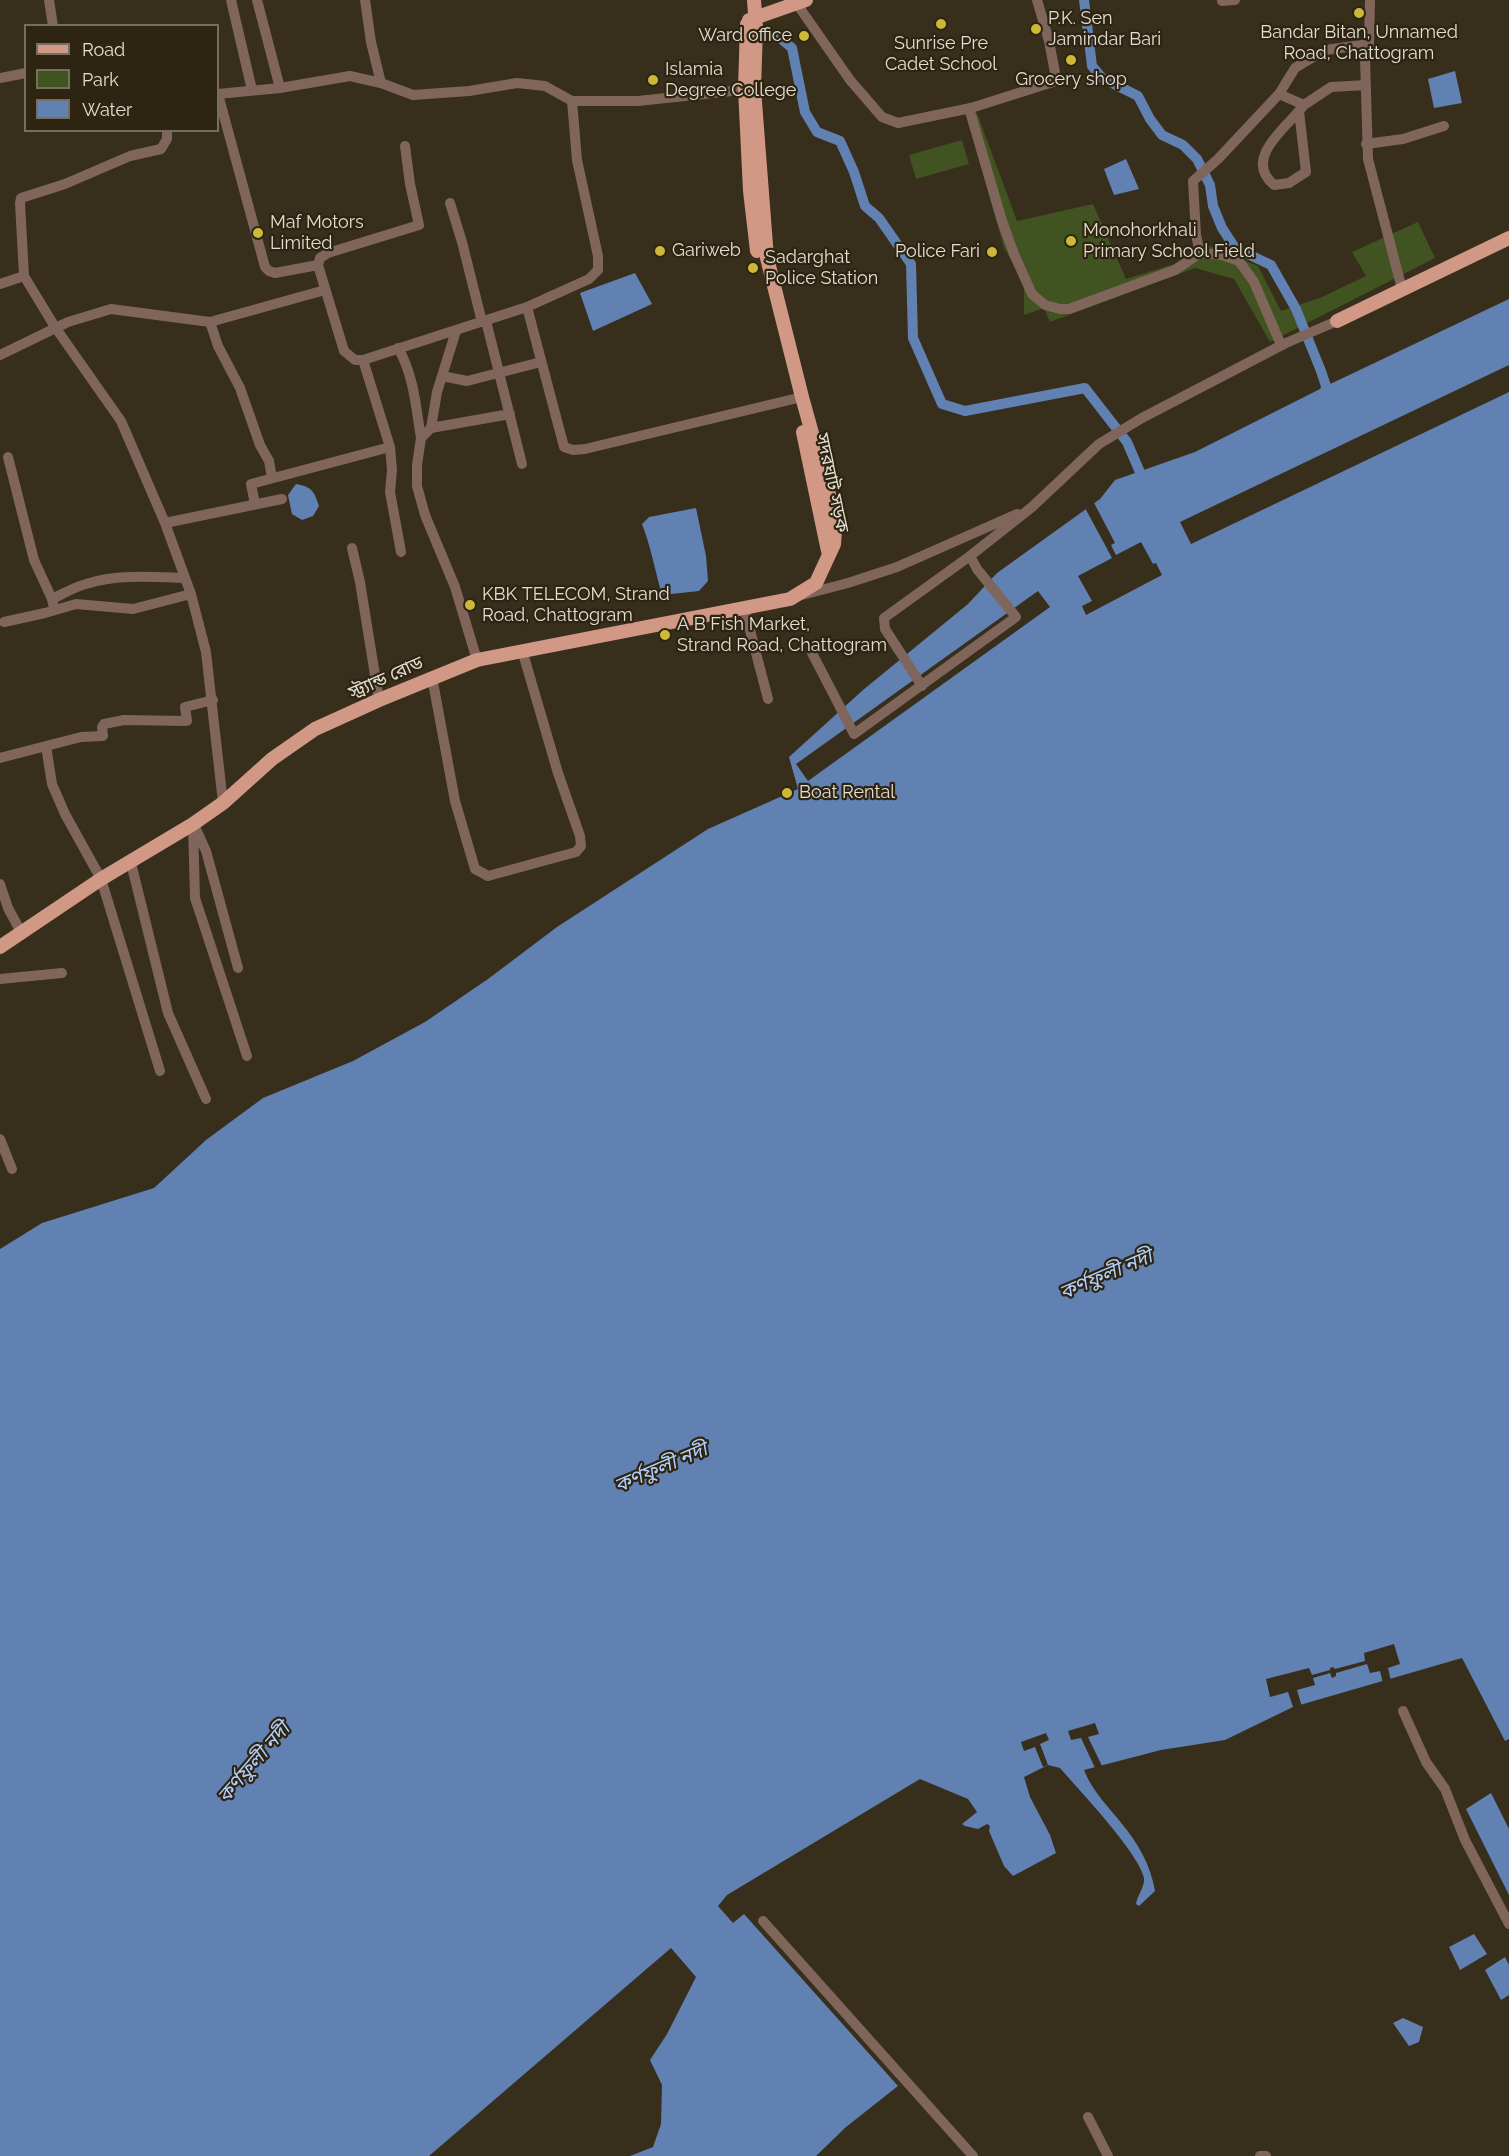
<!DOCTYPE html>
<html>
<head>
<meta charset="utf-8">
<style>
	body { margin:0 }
	#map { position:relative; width:1509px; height:2156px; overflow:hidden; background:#372e1b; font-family:Raleway,sans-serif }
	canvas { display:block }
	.legend { position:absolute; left:24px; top:24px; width:195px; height:108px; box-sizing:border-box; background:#2d2411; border:2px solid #766e5e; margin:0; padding:8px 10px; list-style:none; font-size:18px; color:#e3ddd2 }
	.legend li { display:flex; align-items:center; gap:12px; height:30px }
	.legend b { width:30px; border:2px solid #766e5e }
</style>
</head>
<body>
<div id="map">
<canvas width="1509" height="2156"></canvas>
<ul class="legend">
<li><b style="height:8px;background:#d09885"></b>Road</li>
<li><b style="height:16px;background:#415320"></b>Park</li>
<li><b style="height:16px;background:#6181b3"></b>Water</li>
</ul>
</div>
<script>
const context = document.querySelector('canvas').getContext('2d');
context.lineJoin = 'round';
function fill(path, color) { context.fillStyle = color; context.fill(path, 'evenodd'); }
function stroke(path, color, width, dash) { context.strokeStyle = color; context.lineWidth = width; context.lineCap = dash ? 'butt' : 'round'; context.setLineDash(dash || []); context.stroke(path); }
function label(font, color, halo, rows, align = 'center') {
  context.font = font + ' Raleway,"Noto Sans Bengali",sans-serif'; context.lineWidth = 4.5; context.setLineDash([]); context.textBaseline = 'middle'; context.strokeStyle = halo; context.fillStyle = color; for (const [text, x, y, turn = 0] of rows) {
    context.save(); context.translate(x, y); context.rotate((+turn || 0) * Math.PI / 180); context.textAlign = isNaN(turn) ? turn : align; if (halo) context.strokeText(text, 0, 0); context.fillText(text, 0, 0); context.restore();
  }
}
const green = new Path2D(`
	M977,113L1017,221L1093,204L1126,279L1184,261L1186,255L1205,244L1258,266L1281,311L1322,297L1366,276L1352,252L1418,222L1435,258L1270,342L1234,279L1195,268L1050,322L1044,308L1024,315V281L1004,248L967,116Z
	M962,140L969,164L916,179L909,155Z`);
const water = new Path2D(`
	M1455,71L1462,103L1434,108L1428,79Z
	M1126,159L1139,189L1114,195L1104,169Z
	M635,273L652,304L593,331L580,293Z
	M1509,299V1739L1505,1741L1462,1658L1293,1707L1225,1740L1161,1750L1084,1770C1092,1791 1108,1806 1122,1824C1138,1843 1151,1866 1155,1891L1139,1906L1136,1904C1137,1895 1145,1887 1144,1878C1139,1853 1079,1790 1060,1768L1048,1765L1024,1777L1030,1797L1050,1835L1056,1853L1013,1876L1004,1866L989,1831L990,1826L987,1824L978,1829L965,1826L962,1824L977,1812L968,1799L920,1779L727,1895L718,1906L733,1923L744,1914L898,2086L846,2127L816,2156H630L653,2147L661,2124L662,2085L650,2060L667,2034L696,1977L671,1948L429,2156H0V1249L42,1223L154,1188L206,1140L263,1098L353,1061L425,1022L488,979L557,927L708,829L798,789L789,757L863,690L968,604L997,573L1100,499L1115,480L1195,452L1326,386Z
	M296,484C312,487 314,491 319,506L313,516L302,520L292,514L288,495Z
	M696,508L706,556L708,581L699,591L662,595C655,571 651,547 642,524L649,517Z
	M1491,1793L1509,1829V1895L1466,1809Z
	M1474,1934L1487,1954L1460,1970L1449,1947Z
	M1505,1957L1509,1965V1995L1501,2000L1485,1970Z
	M1403,2018L1423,2027L1419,2042L1409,2046L1393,2023Z`);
const pier = new Path2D(`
	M1509,365V392L1191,544L1180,522Z
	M1093,501L1115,543L1111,545L1116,555L1141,542L1153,564L1156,563L1162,575L1086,615L1082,606L1092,601L1078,576L1112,558L1084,506Z
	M1038,591L1050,607L808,781L796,764Z
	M1394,1644L1400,1664L1388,1668L1391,1681L1383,1683L1380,1671L1370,1673L1367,1664L1336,1673V1676L1332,1678L1330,1673L1313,1678L1315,1685L1297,1690L1302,1707L1294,1710L1288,1692L1270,1697L1266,1679L1309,1668L1312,1675L1330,1670V1668L1333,1667L1335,1669L1365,1661L1364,1653Z
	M1095,1723L1099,1734L1088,1737L1103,1768L1096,1770L1081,1738L1071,1740L1068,1731Z
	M1046,1733L1049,1740L1040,1744L1048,1765L1043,1767L1035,1747L1024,1751L1021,1742Z`);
const canal = new Path2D(`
	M1084,0L1092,66L1102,78L1138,96L1150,119L1162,135L1183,145L1197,159L1210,185L1213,206L1222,228L1235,248L1271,265L1296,309L1321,371L1326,386L1324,400
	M780,38L792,48L805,112L817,132L840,141L854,172L865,206L879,218L911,264L913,338L942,404L965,411L1085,388L1127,442L1145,484`);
const minor = new Path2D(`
	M49,0L53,26
	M231,0L252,90
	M257,0L280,88
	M365,0L371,42L381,83
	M1370,0L1369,44L1365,59L1368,159L1402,289
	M1222,1L1235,0
	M797,4L850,80L882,117L898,123L971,108L1053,82L1056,78L1049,41L1037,0
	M0,78L26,73
	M218,94L280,88L350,76L381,83L413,95L469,91L517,83L545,86L572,101H638L751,89
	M218,94L265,267L269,271L275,273L318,265
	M1279,94L1304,105L1331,87L1366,85
	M969,108L1002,221L1014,254L1032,294L1045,305L1060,309H1069L1175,270L1200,253L1222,255L1239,261L1254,282L1281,345
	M1299,111L1306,172L1289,183L1274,185C1244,160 1282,131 1299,111L1304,105
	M167,130V139L161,149L130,156L65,184L21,198L20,203L24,276L55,327L121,421L165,523L191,594L206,652L223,803
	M1366,144L1403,139L1444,126
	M405,146L410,184L419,225L328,253L320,258L318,265L344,351L355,360H363L527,307L589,279L598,270V256L577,160L572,101
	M450,203L462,242L482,322
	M1200,253L1196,235L1193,181L1218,159L1279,94L1295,68L1325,50L1369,44
	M0,284L24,276
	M527,307L564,447L573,450L585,449L802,397
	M486,321L522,464
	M210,322L218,346L240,388L260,445L269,461L272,478
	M456,331L437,392L431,428L421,438L417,465V486L425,515L455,587L477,660
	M398,348C414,375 416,408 421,438
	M0,355L68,322L111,309L210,322L325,290
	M363,360L390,447L392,470L390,492L401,552
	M442,376L467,381L541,362
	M431,428L510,414
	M8,457L34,560L52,599
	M255,504L251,484L390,447
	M165,523L282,499
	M352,548L360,582L379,700
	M802,595L848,583L897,567L1017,514
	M53,604L52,599C63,594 74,587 86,584C117,574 153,577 185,578
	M744,607L768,699
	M4,622L45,613L76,604L133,609L191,594
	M812,653L854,734L1016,617L977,569L970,556
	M432,677L455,801L475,869L488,876L576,852L581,846L580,836L558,773L522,650
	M922,686L885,629L884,618L970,556L1032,507L1099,444L1142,418L1286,343L1337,321
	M46,746L52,784L65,814L101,879L160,1071
	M0,758L81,737L103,736L102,727L104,724L124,720L187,721L185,707L213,700
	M193,824L195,898L247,1056
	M195,827L206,851L238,968
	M131,863L168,1013L206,1099
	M0,884L8,908L21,932
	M0,979L62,973
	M0,1139L12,1169
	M1403,1711L1426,1762L1445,1789L1465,1840L1509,1924
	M763,1921L973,2156
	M1088,2117L1108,2156
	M1260,2156H1266`);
const major = new Path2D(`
	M749,20L806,0
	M747,24L745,89L750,191L757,251
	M1337,321L1509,238
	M803,432L828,551
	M0,947L101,879L193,824L223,803L272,759L315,729L379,700L477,660L790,599L816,583L834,544L835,530L832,505L802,397L767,258L754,89L756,28L754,0`);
const markers = [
	[1359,13,6,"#ceb837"],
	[941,24,6,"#ceb837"],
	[1036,29,6,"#ceb837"],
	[804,36,6,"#ceb837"],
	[1071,60,6,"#ceb837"],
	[653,80,6,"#ceb837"],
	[258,233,6,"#ceb837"],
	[1071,241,6,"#ceb837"],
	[660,251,6,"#ceb837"],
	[992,252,6,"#ceb837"],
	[753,268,6,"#ceb837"],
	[470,605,6,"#ceb837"],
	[665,635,6,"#ceb837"],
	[787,793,6,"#ceb837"]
];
const poiNames = [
	["P.K. Sen",1048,19],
	["Jamindar Bari",1048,40],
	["Bandar Bitan, Unnamed",1359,33,"center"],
	["Road, Chattogram",1359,54,"center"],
	["Ward office",792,36,"right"],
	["Sunrise Pre",941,44,"center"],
	["Cadet School",941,65,"center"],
	["Islamia",665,70],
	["Degree College",665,91],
	["Grocery shop",1071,80,"center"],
	["Maf Motors",270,223],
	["Limited",270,244],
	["Monohorkhali",1083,231],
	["Primary School Field",1083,252],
	["Gariweb",672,251],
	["Police Fari",980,252,"right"],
	["Sadarghat",765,258],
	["Police Station",765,279],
	["KBK TELECOM, Strand",482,595],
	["Road, Chattogram",482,616],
	["A B Fish Market,",677,625],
	["Strand Road, Chattogram",677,646],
	["Boat Rental",799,793]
];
const streetNames = [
	["সদরঘাট সড়ক",832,483,78],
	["স্ট্র্যান্ড রোড",386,678,-24]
];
const waterNames = [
	["কর্ণফুলী নদী",1106,1275,-23],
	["কর্ণফুলী নদী",661,1468,-23],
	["কর্ণফুলী নদী",254,1763,-49]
];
fill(green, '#415320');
fill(water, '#6181b3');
fill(pier, '#372e1b');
stroke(canal, '#6181b3', 10);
stroke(minor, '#80655b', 10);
stroke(major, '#d09885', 14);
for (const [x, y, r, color] of markers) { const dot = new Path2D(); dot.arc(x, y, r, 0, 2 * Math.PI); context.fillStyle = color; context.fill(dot); stroke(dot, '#2d2411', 2); }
label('18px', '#e3ddd2', '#2d2411', poiNames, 'left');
label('18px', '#e3ddd2', '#2d2411', streetNames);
label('italic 20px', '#b2cffb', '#2d2411', waterNames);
</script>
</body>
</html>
